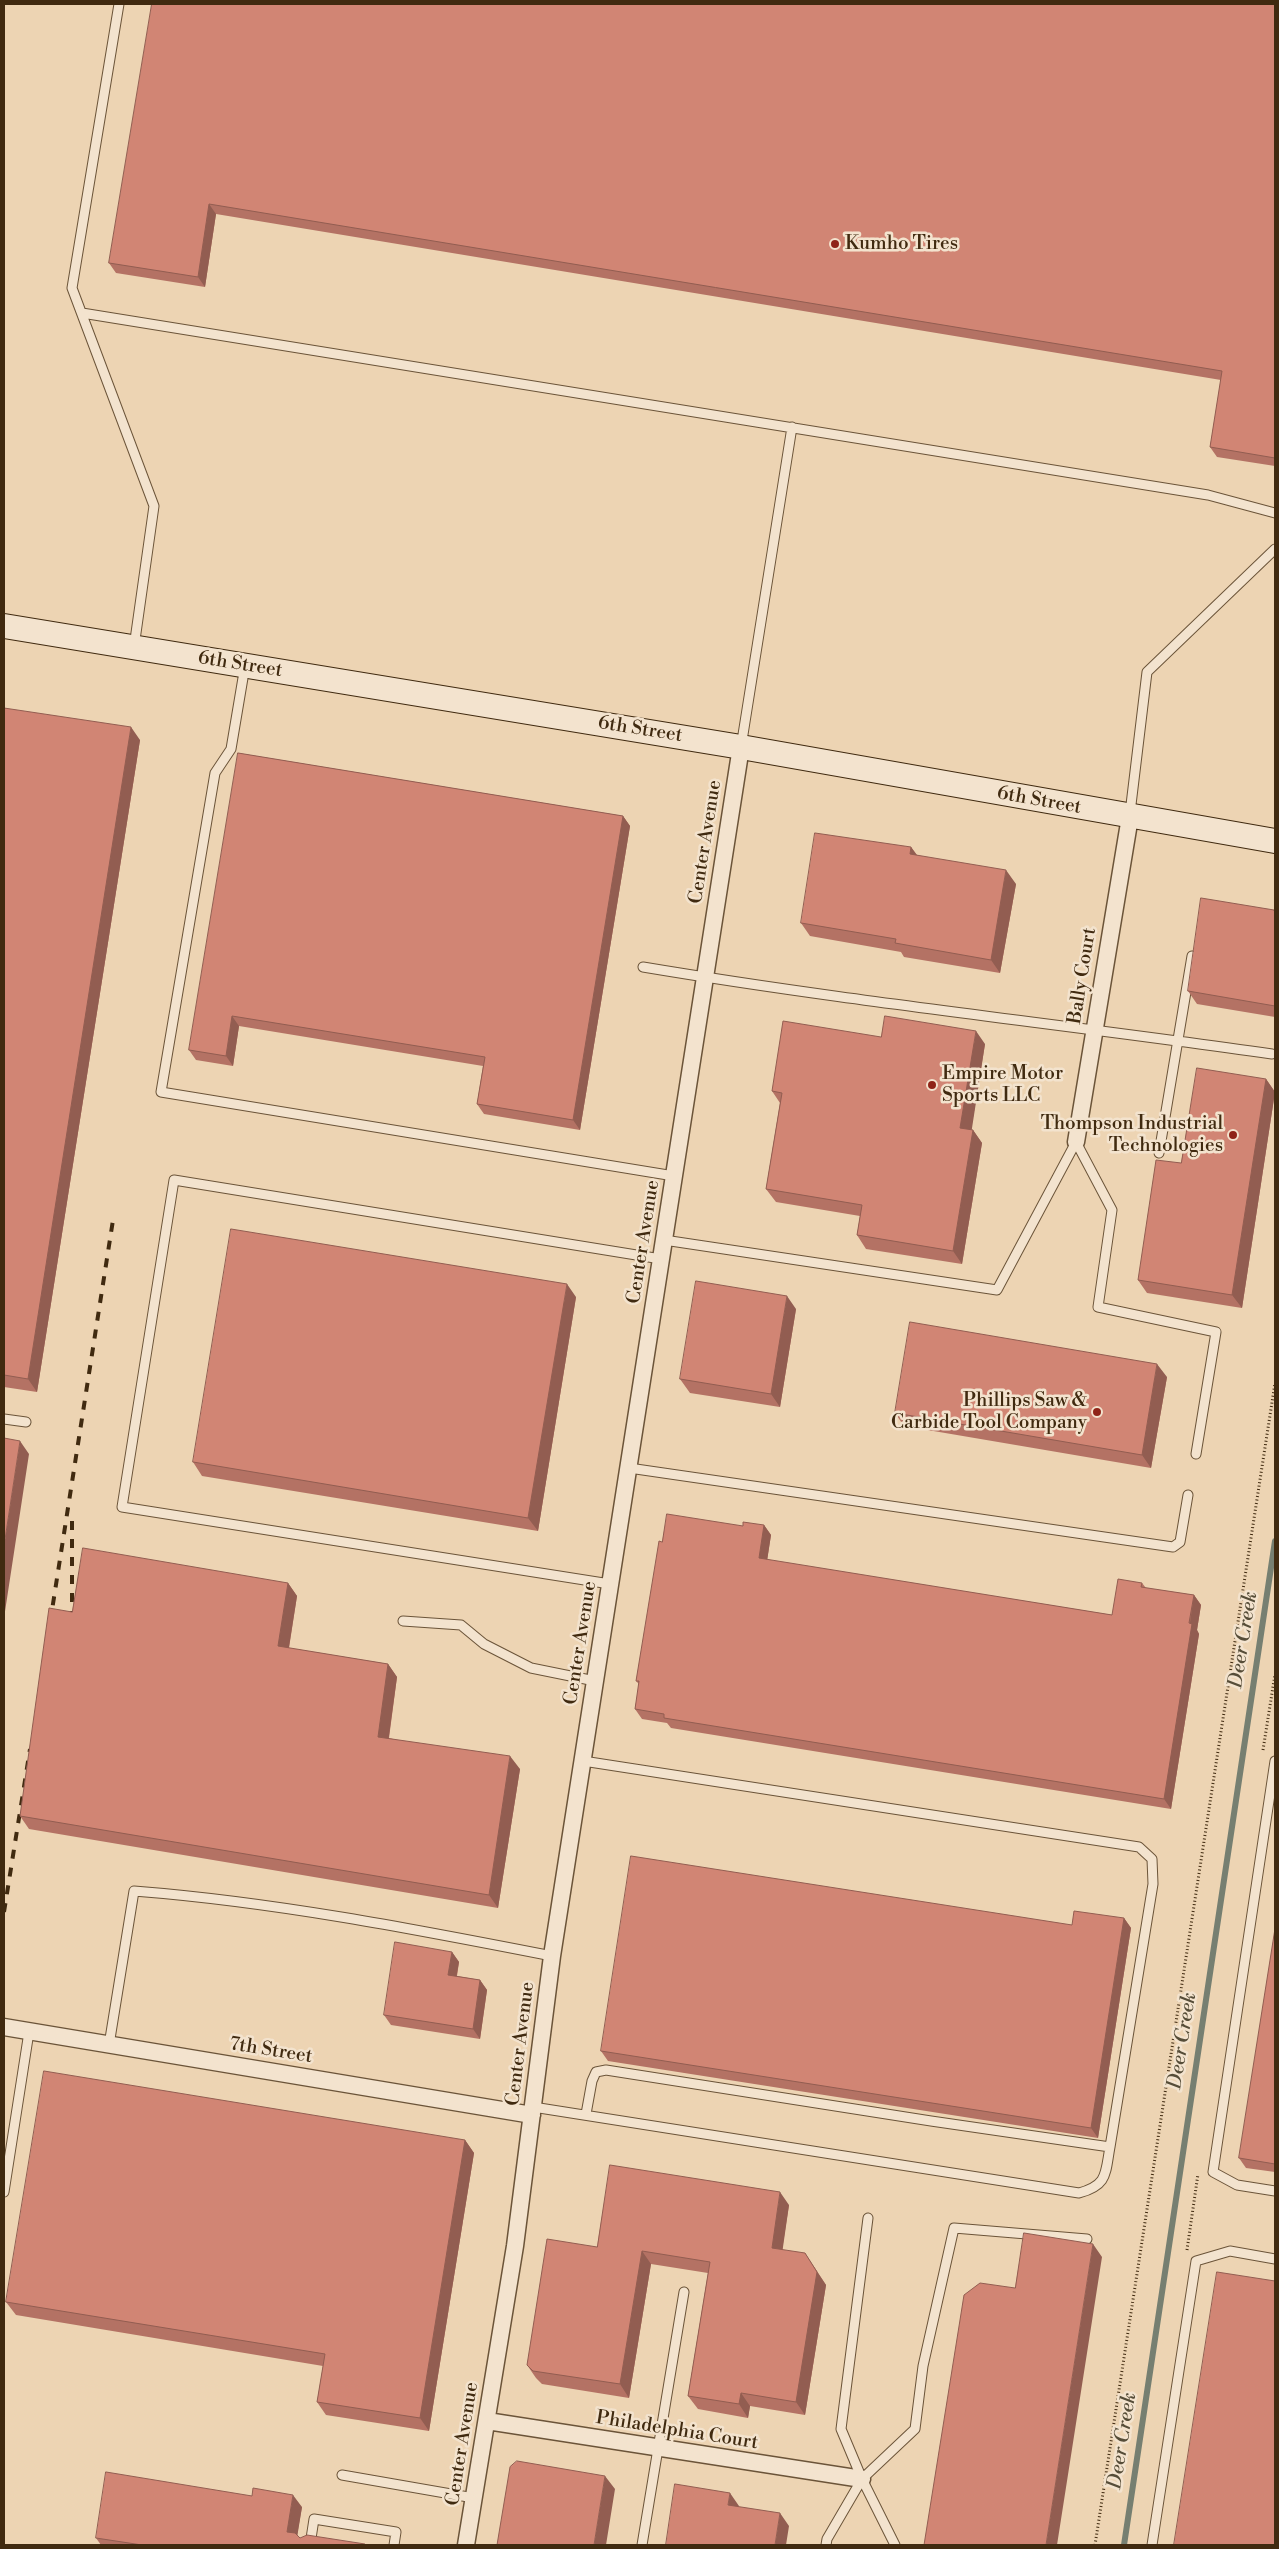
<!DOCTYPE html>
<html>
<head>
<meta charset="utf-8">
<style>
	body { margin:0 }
	#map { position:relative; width:1279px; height:2549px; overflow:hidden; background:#edd4b3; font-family:"Libre Bodoni",serif }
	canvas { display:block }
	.frame { position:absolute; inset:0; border:5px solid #402a10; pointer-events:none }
</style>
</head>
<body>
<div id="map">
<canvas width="1279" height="2549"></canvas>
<div class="frame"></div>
</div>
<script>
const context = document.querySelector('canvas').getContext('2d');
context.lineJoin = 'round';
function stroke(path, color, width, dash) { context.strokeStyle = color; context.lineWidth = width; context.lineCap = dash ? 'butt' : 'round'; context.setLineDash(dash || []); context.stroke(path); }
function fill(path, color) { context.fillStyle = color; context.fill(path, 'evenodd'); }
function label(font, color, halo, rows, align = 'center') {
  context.font = font + ' "Libre Bodoni",serif'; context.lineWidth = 5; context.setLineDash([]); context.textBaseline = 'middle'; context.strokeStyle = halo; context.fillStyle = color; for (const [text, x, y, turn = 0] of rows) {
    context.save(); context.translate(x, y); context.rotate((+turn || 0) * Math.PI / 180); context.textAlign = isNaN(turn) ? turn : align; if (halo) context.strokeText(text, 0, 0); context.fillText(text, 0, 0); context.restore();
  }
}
const stream = new Path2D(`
	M1124,2545L1275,1541`);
const path = new Path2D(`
	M1263,1750L1275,1674
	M1187,2250L1198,2174
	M1095,2545L1275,1383`);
const lane = new Path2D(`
	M119,4L72,288L154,506L134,647
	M82,313L1208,495L1275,513
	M245,666L231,749L215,773L161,1092L674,1176
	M741,747L792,427
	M1130,813L1147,672L1275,549
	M643,967C852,1002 1062,1024 1272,1054
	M1076,1142L1112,1210L1098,1307L1216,1332L1196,1454
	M1159,1153L1192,956
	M664,1240L997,1290L1076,1142
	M4,1419L26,1422
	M629,1468L1173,1547L1180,1542L1188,1495
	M610,1584L122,1507L174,1180L661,1259
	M403,1621L461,1625L484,1644L531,1668L595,1681
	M583,1761L1139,1847L1152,1859L1153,1884L1110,2147
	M1275,1761L1213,2172L1237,2185L1275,2191
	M109,2045L134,1891C275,1902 414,1929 552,1956
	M533,2107L1079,2193C1108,2185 1105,2174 1110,2147L931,2121L606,2070L596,2072L592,2081L586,2114
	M4,2192L29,2032
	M868,2218L841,2429L862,2479L895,2545
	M342,2475L474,2498
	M310,2545L314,2519L396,2532L394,2545
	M642,2545L684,2292
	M826,2545L827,2539L862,2479L915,2429L923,2366L954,2228L1087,2239
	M1152,2545L1196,2261L1230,2251L1275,2259`);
const street = new Path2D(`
	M1076,1142L1130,817
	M4,2027L532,2115
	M487,2421L862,2479
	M466,2545L515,2246L552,1956L741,747`);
const secondary = new Path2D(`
	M4,626L741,747L1275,841`);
const rail = new Path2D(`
	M72,1521V1624
	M50,1623L113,1220
	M4,1912L30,1749`);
const wall = new Path2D(`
	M152,4H1275V466L1217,457L1210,447L1221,380L216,214L205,287L116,273L109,263Z
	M4,708L140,740L37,1392L4,1387Z
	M238,753L623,816L630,826L580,1130L484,1114L477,1104L483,1066L239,1026L233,1066L196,1060L189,1050Z
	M911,847L917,855L1016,884L1000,973L904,957L901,952L810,936L801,923Z
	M1275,912V1017L1197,1004L1188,991Z
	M881,1037L985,1044L971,1130H973L982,1143L962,1264L866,1249L857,1235L860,1216L776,1202L766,1189L780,1103L772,1091Z
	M1266,1079L1275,1092L1242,1308L1147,1293L1138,1280L1181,1163Z
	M576,1297L538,1531L202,1476L193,1462Z
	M796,1309L780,1407L690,1393L680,1379Z
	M1167,1377L1151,1468L904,1426L895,1413Z
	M764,1525L771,1535L767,1560L1112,1615L1142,1583L1146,1588L1194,1595L1201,1605L1197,1630L1199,1634L1171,1809L671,1728L667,1723L642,1719L635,1709L639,1684L636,1681L662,1542L743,1526Z
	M288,1583L297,1596L289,1648L388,1664L397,1677L389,1738L520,1769L498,1908L29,1829L20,1816L72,1612Z
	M1124,1918L1131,1928L1098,2138L608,2061L601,2051L1072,1925Z
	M1275,1929V2172L1246,2168L1239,2158Z
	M452,1952L459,1962L457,1976L480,1980L487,1990L480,2039L391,2025L384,2015Z
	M465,2140L474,2153L429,2431L326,2415L317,2402L323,2366L16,2315L6,2302Z
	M789,2205L782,2250L814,2267L826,2285L805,2415L750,2406L748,2418L698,2409L688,2396L708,2273L651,2264L629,2398L542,2384L536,2378L527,2365L597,2247Z
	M302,2507L297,2535L300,2538L366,2545H101L96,2538Z`);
const shadedWall = new Path2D(`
	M209,204L216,214L205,287L198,277Z
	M131,727L140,740L37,1392L28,1379Z
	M623,816L630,826L580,1130L573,1120Z
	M911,847L921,861L910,854Z
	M1006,870L1016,884L1000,973L991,960Z
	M232,1016L239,1026L233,1066L226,1056Z
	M976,1031L985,1044L970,1141L960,1128Z
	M1266,1079L1275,1092L1242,1308L1232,1295Z
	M973,1130L982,1143L962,1264L953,1251Z
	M567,1284L576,1297L538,1531L528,1518Z
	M787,1296L796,1309L780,1407L771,1394Z
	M1157,1364L1167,1377L1151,1468L1142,1455Z
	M20,1441L29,1454L4,1618V1546Z
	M764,1525L771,1535L766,1568L759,1558Z
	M288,1583L297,1596L287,1659L278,1646Z
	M1194,1595L1201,1605L1197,1630L1199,1634L1171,1809L1164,1799Z
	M388,1664L397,1677L387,1750L378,1737Z
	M510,1756L520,1769L498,1908L489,1895Z
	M1124,1918L1131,1928L1098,2138L1091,2128Z
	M452,1952L459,1962L455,1985L448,1975Z
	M480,1980L487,1990L480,2039L473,2029Z
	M465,2140L474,2153L429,2431L420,2418Z
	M780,2192L789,2205L781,2261L772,2248Z
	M1093,2244L1102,2257L1057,2545H1046Z
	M642,2251L651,2264L629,2398L620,2384Z
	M805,2253L826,2285L805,2415L796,2402Z
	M741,2393L750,2406L748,2418L739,2404Z
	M605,2476L615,2489L606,2545H594Z
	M730,2493L739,2506L737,2518L728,2505Z
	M293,2495L302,2507L296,2544L287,2532Z
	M780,2513L789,2526L786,2545H775Z`);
const building = new Path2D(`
	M152,4H1275V458L1210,447L1222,371L209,204L198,277L109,263Z
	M4,708L131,727L28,1379L4,1375Z
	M238,753L623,816L573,1120L477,1104L485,1057L232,1016L226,1056L189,1050Z
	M815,833L911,847L910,854L1006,870L991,960L895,943L896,939L801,923Z
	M1201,898L1274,910L1275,913V1006L1188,991Z
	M885,1016L976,1031L960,1128L973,1130L953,1251L857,1235L862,1205L766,1189L782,1093L772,1091L783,1021L881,1037Z
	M1197,1068L1266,1079L1232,1295L1138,1280L1156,1160L1181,1163Z
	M231,1229L567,1284L528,1518L193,1462Z
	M696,1281L787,1296L771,1394L680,1379Z
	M910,1322L1157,1364L1142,1455L895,1413Z
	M4,1438L20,1441L4,1546Z
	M667,1514L743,1526V1522L764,1525L759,1558L1112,1615L1118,1579L1142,1583L1141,1587L1194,1595L1189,1623L1192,1624L1164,1799L664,1718V1714L635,1709L639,1681H636L659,1541L662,1542Z
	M83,1548L288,1583L278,1646L388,1664L378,1737L510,1756L489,1895L20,1816L49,1608L72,1612Z
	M631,1856L1072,1925L1074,1911L1124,1918L1091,2128L601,2051Z
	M1275,1929V2164L1239,2158Z
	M395,1942L452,1952L448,1975L480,1980L473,2029L384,2015Z
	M44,2071L465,2140L420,2418L317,2402L325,2354L6,2302Z
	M610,2165L780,2192L772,2248L805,2253L817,2272L796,2402L741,2393L739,2404L688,2396L710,2262L642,2251L620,2384L533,2371L527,2365L547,2239L597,2247Z
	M1024,2233L1093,2244L1046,2545H924L964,2295L980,2283L1015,2288Z
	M1217,2272L1275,2281V2545H1174Z
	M517,2461L605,2476L594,2545H497L510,2467Z
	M106,2472L252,2496L253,2488L293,2495L287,2532L295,2533L300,2538L307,2535L365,2544L364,2545H142L96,2538Z
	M675,2484L730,2493L728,2505L780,2513L775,2545H666Z`);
const markers = [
	[835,244,5,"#8f2418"],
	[932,1085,5,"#8f2418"],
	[1233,1135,5,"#8f2418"],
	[1097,1412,5,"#8f2418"]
];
const poiNames = [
	["Kumho Tires",845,244],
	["Empire Motor",942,1074],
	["Sports LLC",942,1096],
	["Thompson Industrial",1223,1124,"right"],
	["Technologies",1223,1146,"right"],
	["Phillips Saw &",1087,1401,"right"],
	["Carbide Tool Company",1087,1423,"right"]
];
const streetNames = [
	["6th Street",240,665,9],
	["6th Street",640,730,9],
	["6th Street",1039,801,10],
	["Center Avenue",706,842,-81],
	["Bally Court",1083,976,-81],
	["Center Avenue",644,1242,-81],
	["Center Avenue",581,1643,-81],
	["Center Avenue",521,2044,-83],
	["7th Street",271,2051,9],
	["Philadelphia Court",677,2431,9],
	["Center Avenue",463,2444,-81]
];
const waterNames = [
	["Deer Creek",1244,1640,-81],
	["Deer Creek",1183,2041,-81],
	["Deer Creek",1123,2441,-81]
];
stroke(stream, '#767f71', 6);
stroke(lane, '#6b5439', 11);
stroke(street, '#6b5439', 19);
stroke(secondary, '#402a10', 26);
stroke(path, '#402a10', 3, [1, 2.5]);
stroke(lane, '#f3e3ce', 9);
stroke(street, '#f3e3ce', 16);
stroke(secondary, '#f3e3ce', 24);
stroke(rail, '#402a10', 4, [9, 9]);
fill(wall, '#b47264');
fill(shadedWall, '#925d51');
fill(building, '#d18574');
stroke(building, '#925d51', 1);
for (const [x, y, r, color] of markers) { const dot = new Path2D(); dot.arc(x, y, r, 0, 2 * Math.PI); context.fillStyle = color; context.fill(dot); stroke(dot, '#f3e3ce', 2); }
label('19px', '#402a10', '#f3e3ce', poiNames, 'left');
label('19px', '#402a10', '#f3e3ce', streetNames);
label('italic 20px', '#564d38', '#f3e3ce', waterNames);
</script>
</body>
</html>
